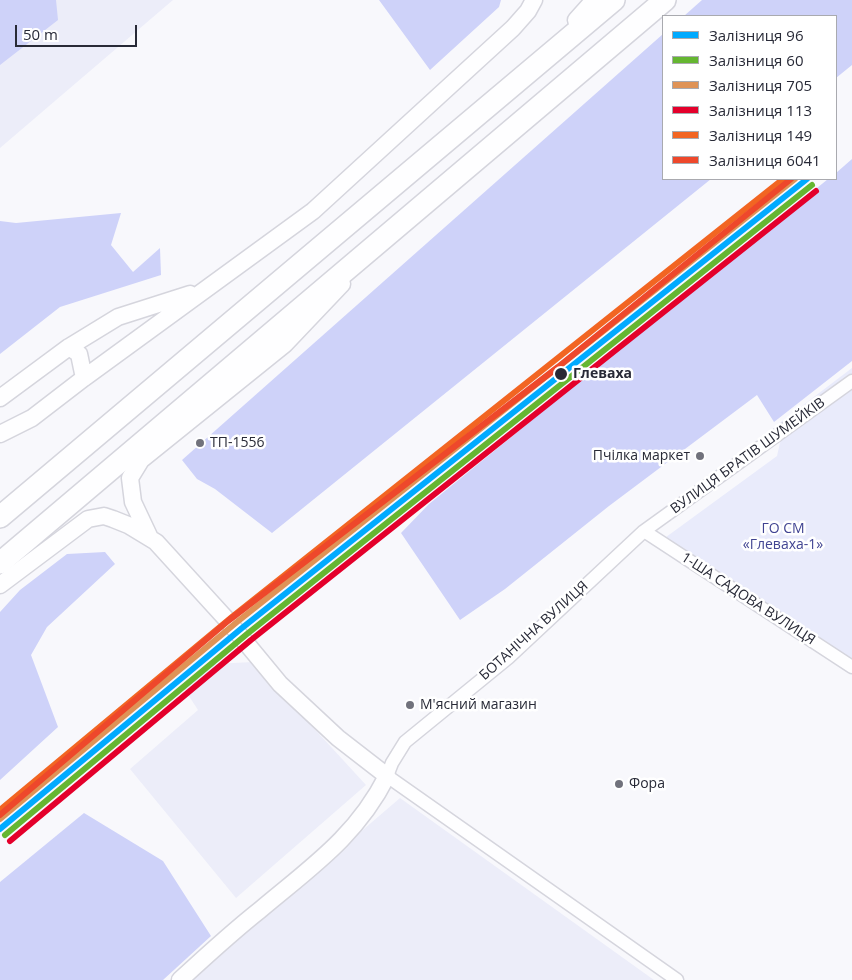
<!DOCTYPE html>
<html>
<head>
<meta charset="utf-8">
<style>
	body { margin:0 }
	#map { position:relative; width:852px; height:980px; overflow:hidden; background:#f8f8fc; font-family:"Open Sans",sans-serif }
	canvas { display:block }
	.legend { position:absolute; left:662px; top:15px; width:175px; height:165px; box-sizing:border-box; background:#fff; border:1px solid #a9aaaf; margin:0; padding:6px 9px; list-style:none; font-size:15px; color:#282a37 }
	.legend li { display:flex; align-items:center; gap:10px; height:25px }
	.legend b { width:25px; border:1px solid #a9aaaf }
	.scale { position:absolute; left:15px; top:25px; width:122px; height:22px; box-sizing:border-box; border:2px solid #282a37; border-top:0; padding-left:6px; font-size:15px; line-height:18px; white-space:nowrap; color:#282a37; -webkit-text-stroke:4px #fff; paint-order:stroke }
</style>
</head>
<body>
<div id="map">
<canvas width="852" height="980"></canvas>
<ul class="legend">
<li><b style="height:6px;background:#0af"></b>Залізниця 96</li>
<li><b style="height:6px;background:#65b631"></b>Залізниця 60</li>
<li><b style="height:6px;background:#df9356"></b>Залізниця 705</li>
<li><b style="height:6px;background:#e4002b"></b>Залізниця 113</li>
<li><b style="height:6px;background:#f26522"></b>Залізниця 149</li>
<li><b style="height:6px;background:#ee482b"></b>Залізниця 6041</li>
</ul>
<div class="scale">50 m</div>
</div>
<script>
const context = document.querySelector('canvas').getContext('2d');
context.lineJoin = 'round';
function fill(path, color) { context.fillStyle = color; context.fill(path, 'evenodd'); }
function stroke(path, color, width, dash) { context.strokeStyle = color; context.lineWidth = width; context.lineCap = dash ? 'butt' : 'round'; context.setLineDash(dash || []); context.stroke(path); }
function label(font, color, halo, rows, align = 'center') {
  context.font = font + ' "Open Sans",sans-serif'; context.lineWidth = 5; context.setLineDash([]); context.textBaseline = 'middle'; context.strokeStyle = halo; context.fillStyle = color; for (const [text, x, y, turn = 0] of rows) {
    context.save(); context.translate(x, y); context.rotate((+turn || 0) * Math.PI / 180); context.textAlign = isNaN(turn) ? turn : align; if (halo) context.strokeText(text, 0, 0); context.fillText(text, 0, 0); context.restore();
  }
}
const built = new Path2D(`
	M0,0H173L0,148Z
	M253,662L366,785L236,898L130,769L198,710L183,687L213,664Z
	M400,798L654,980H188Z`);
const green = new Path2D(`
	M852,368V665L662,540L777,456L782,434L777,425Z`);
const forest = new Path2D(`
	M0,0H56L58,20L0,65Z
	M379,0H501L499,7L430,70Z
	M702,0H852V65L836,78V16H684Z
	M663,34V179H711L272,533L215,489L197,479L182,460Z
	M852,159V361L774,422L757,395L609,506L505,589L460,620L401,533L429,504L790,210L828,179H836V173Z
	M121,213L111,245L133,272L160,248L161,275L60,307L0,354V221L16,223Z
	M105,552L115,564L47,627L31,655L58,727L0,780V612L20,590L67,554Z
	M84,813L163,861L211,936L163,980H0V882Z`);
const minor = new Path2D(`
	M644,531L852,667
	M677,980L387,776L392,763L405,742L508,658L644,531L852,381`);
const tertiary = new Path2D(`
	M576,20L594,0
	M69,347L79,354L84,378
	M0,398L69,347L118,317L190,294
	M0,434L32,418L84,378L313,211L513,28L528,11L534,0
	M150,538L133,502L130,478L141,460L285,344L342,284
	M0,585L88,519L104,516L113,519L128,525L156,542L228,621L280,684L338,738L387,776C356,837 311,867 260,910C232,932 206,956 180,980`);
const trunk = new Path2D(`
	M0,517L614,0
	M0,563L665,0`);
const rail1 = new Path2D(`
	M0,829L242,628L807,179`);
const rail2 = new Path2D(`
	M5,835L247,634L812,185`);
const rail3 = new Path2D(`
	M0,819L237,622L795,179`);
const rail4 = new Path2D(`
	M10,841L251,640L816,191`);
const rail5 = new Path2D(`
	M0,810L233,616L783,179`);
const rail6 = new Path2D(`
	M0,815L228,621L558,367L791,179`);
const markers = [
	[561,374,7,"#282a37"],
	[200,443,5,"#71727c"],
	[700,456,5,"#71727c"],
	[410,705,5,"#71727c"],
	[619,784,5,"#71727c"]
];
const stopNames = [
	["Глеваха",573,374]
];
const poiNames = [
	["ТП-1556",210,443],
	["Пчілка маркет",690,456,"right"],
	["М'ясний магазин",420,705],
	["Фора",629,784]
];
const streetNames = [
	["ВУЛИЦЯ БРАТІВ ШУМЕЙКІВ",748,456,-36],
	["1-ША САДОВА ВУЛИЦЯ",748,599,33],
	["БОТАНІЧНА ВУЛИЦЯ",534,631,-42]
];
const parkNames = [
	["ГО СМ",783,529],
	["«Глеваха-1»",783,545]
];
fill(built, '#ecedf9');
fill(green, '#e9ebfb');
fill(forest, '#ced2f9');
stroke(minor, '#d5d5dd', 15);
stroke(tertiary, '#d5d5dd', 19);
stroke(trunk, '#d5d5dd', 24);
stroke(minor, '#fefeff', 12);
stroke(tertiary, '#fefeff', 16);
stroke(trunk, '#fefeff', 21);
stroke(rail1, '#0af', 6);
stroke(rail2, '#65b631', 6);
stroke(rail3, '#df9356', 6);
stroke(rail4, '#e4002b', 6);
stroke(rail5, '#f26522', 6);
stroke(rail6, '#ee482b', 6);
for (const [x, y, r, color] of markers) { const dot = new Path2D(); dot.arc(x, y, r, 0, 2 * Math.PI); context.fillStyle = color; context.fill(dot); stroke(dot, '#fff', 2); }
label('bold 14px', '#282a37', '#fff', stopNames, 'left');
label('14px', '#282a37', '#fff', poiNames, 'left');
label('14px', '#282a37', '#fff', streetNames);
label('14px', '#414492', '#fff', parkNames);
</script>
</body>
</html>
